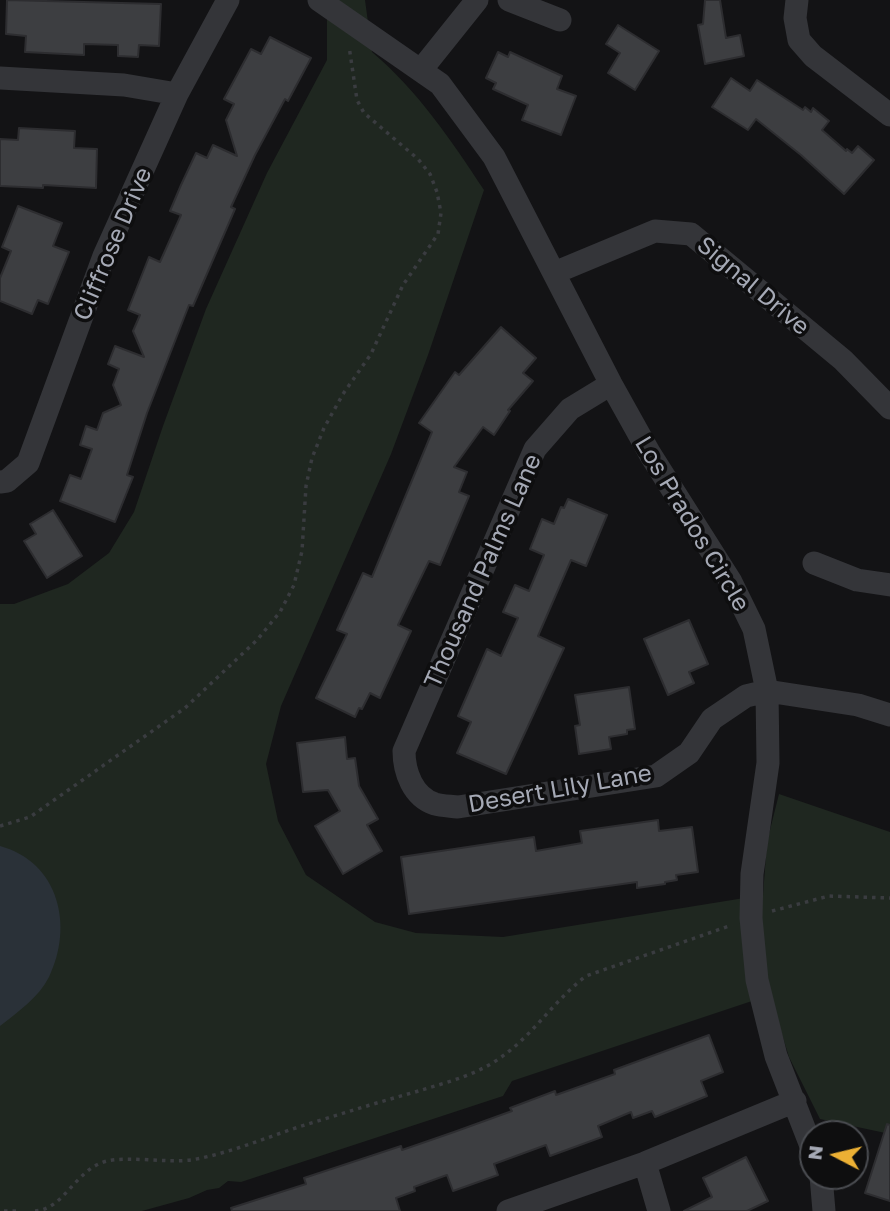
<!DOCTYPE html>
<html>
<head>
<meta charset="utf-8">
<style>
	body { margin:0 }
	#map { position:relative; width:890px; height:1211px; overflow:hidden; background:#131315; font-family:"Golos Text",sans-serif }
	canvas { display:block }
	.north { position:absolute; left:799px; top:1120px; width:70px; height:70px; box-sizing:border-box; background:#0e0e0f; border:2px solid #4a4c51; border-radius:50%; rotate:277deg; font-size:19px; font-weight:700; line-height:28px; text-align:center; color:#a5a9b5 }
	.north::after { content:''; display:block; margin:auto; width:24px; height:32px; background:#ecb034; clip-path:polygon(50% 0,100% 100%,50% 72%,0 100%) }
</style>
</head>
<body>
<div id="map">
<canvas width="890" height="1211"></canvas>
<div class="north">N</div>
</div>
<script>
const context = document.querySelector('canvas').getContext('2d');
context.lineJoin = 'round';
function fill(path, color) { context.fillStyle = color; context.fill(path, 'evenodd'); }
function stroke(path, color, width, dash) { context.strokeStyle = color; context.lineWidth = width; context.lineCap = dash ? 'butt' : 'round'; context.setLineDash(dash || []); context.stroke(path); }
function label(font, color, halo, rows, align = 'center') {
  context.font = font + ' "Golos Text",sans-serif'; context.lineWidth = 7; context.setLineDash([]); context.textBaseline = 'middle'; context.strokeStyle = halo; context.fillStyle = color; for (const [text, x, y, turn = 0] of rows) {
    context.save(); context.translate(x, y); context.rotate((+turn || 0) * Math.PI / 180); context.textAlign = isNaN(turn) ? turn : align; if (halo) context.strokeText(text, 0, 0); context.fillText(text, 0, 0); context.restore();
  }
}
const green = new Path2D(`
	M327,0H365L372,52C418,91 451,140 484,190L428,355L391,454L281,706L266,764L278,821L306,875L375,922L416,933L503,937L763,895L767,842L779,794L890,832V1134L820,1119L789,1057L770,995L512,1081L503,1096L241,1182L228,1181L219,1188L207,1190L189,1198L142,1211H0V604H14L68,584L109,553L134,512L163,426L206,309L267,173L327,60Z`);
const water = new Path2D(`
	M0,846C59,862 74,926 49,977C39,997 18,1012 0,1026Z`);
const building = new Path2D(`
	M7,0L161,4L159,46L139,45L138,57L118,56V45L84,44V55L25,52L26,36L6,34Z
	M705,0H720L726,38L740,35L744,56L705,64L698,25L703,24Z
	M618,25L659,51L635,90L608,73L620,53L606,44Z
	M270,37L311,58L288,101L285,99L255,155L231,207L235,209L193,306L189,305L147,413L127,475L133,477L115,522L60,501L70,475L81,479L92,449L80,445L86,426L97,430L103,413L121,405L113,385L119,369L108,364L115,346L144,357L133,331L140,315L128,310L149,257L160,262L181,215L170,211L181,185L196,153L207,158L213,145L237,156L226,120L234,104L224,99L251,49L261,54Z
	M498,52L508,57L510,52L562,76L557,89L576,96L561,135L522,120L528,105L493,89L496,83L486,78Z
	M731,78L750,91L757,80L803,110L805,107L811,112L813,108L829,121L822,130L846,151L847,149L852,153L858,146L874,160L844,194L801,155L756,119L748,130L712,107Z
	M19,128L75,131L74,148L97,149L96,188L43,185V188L0,186V139L18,140Z
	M18,206L62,223L53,246L69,252L48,304L38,300L32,314L0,301V278L11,251L2,247Z
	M501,327L536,358L523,373L533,381L508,410L510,411L494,435L483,427L454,467L467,472L459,492L469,496L440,565L429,561L398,625L411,631L380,698L370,693L362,709L359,708L355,717L316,698L347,634L337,630L363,573L372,577L432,432L419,423L455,372L459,375Z
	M568,499L607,515L586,566L571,560L538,636L564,648L506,774L457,753L471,722L458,716L487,649L501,656L518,618L503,612L515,585L529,591L544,555L530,549L542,519L554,524L561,507L564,508Z
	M53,510L82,556L47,578L24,541L36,534L30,524Z
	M689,620L708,664L689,672L694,683L668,695L644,639Z
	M629,687L635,729L627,730V734L609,737L611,749L579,754L575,726L580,725L575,695Z
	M345,737L347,759L355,758L359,786L378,819L367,825L382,851L343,874L315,826L340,811L328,790L303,792L297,743Z
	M658,820L659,831L692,827L698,872L676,875L677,880L665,882V884L637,888V882L409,914L401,857L534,837L536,851L582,843L580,831Z
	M709,1035L723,1072L701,1081L707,1096L655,1117L652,1111L633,1118L631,1112L598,1126L602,1137L550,1156L546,1145L494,1164L498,1175L453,1191L447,1175L414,1187L415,1191L396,1198L400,1211H232L231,1208L306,1184L304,1178L401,1146L402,1150L454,1132L512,1111L510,1108L555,1091L556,1095L615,1074L614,1070Z
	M887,1124L890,1125V1201L865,1193Z
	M746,1157L768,1201L747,1211H684L712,1197L703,1178Z`);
const path = new Path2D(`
	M0,826L30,817L185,708L257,640L280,612L294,585L302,551L306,486L312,458L324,428L343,394L371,354L403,285L438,234L441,213L437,192L430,174L418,159L364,113L357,100L349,46
	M772,911L829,896L890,898
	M4,1211H20
	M35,1211C65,1209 75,1169 107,1161C129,1156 166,1163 191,1160C232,1153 269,1136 308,1124C344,1113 379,1102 415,1092C441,1084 470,1077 494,1062C532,1038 552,1002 586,976L732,925`);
const minor = new Path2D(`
	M319,0L440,84L494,157L611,384L650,454L731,582L754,629L767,691L768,763L752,874L751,918L757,980L776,1056L813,1151
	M509,0L560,20
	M797,0L795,18L799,40L813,56L890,115
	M421,70L477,0
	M0,78L124,85L177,94
	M554,273L655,231L691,234L843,360L890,408
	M611,384L570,409L535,449L404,751C404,772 413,797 435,804C442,806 451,806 458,807L656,776L689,753L712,719L746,696L767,691L858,705L890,715
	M0,482L7,481L28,463L104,256L177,94L228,0
	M814,563L857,580L890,585
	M645,1163L659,1211
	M821,1176L824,1211
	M508,1211L645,1163L795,1101`);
const streetNames = [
	["Cliffrose Drive",113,244,-67],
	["Signal Drive",753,286,40],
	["Los Prados Circle",692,524,59],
	["Thousand Palms Lane",483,571,-66],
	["Desert Lily Lane",560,789,-10]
];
fill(green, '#1f2720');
fill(water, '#2a3138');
fill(building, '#3d3e41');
stroke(building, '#2d2d30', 2);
stroke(path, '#3a3c40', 3.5, [3.5, 5]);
stroke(minor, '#343539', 23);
label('24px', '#a5a9b5', '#0e0e0f', streetNames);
</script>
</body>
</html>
